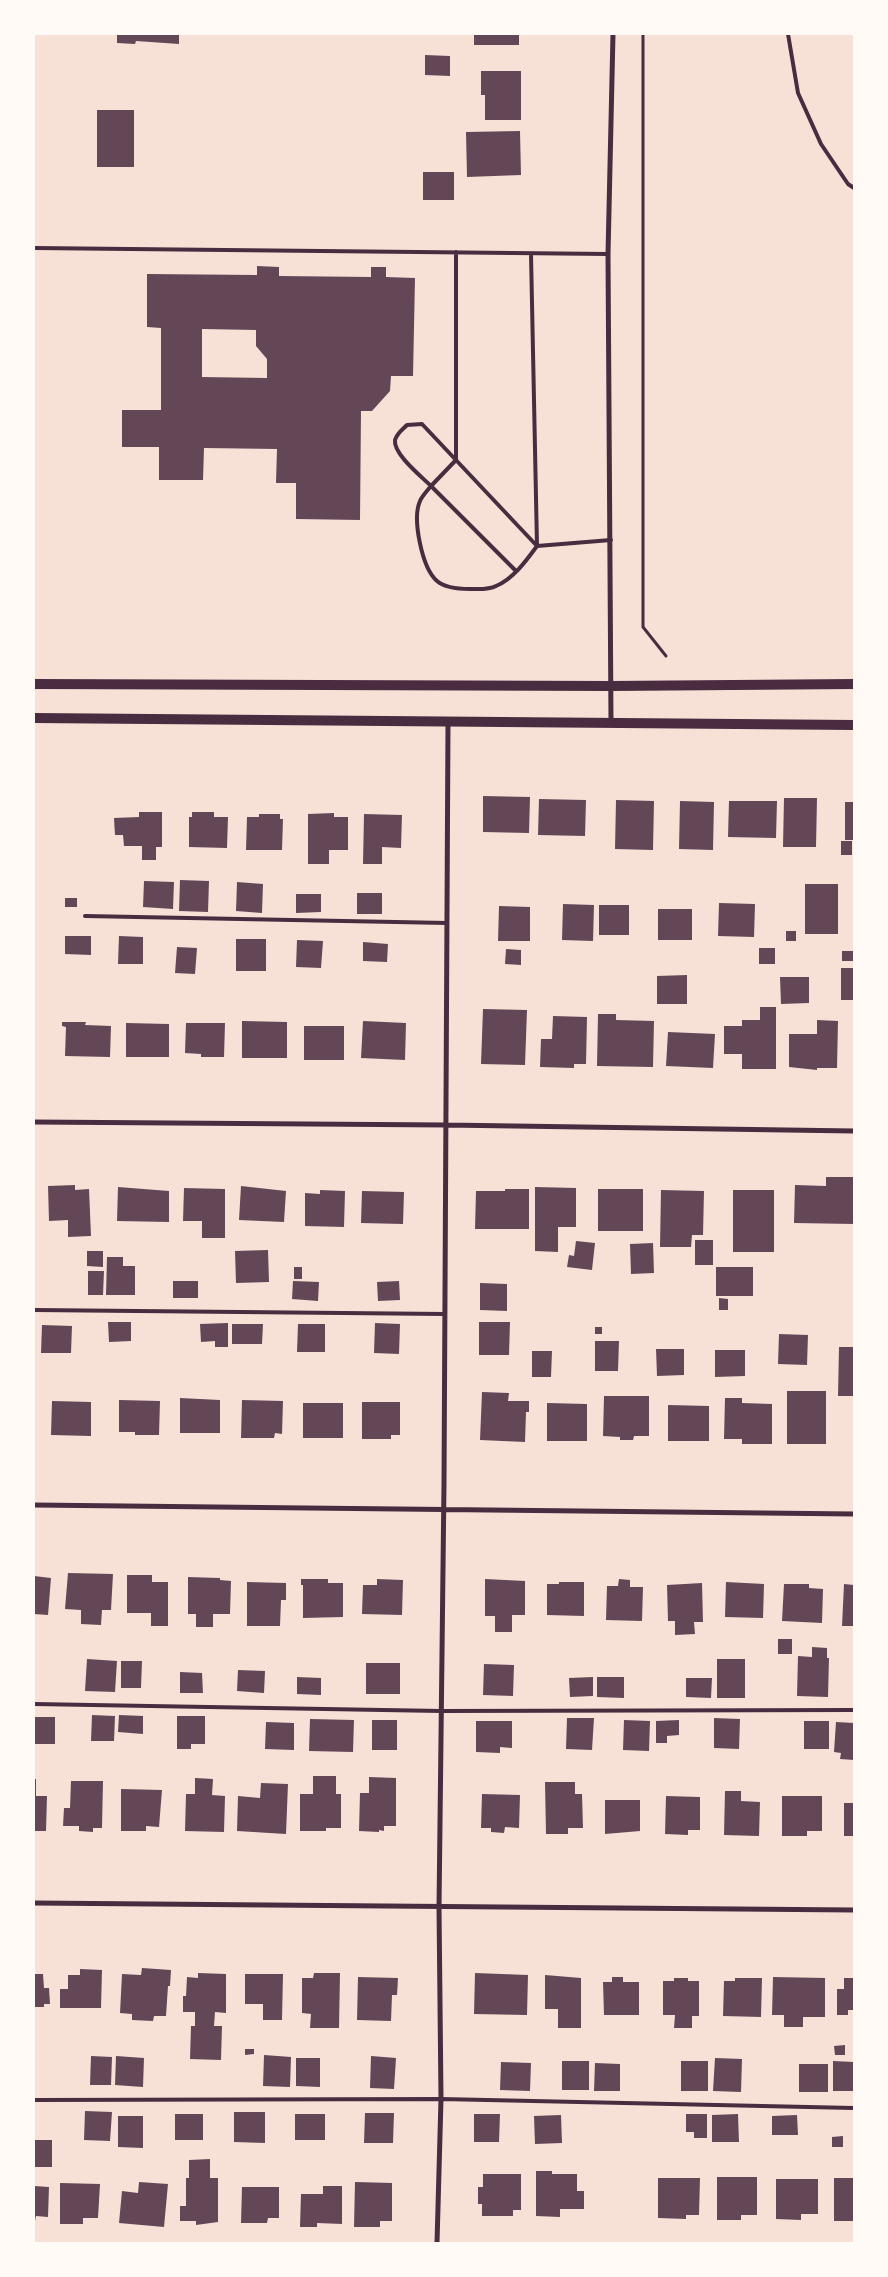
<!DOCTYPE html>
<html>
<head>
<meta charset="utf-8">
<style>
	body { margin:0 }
	#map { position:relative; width:888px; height:2277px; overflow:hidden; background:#f7e1d7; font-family:Ubuntu,sans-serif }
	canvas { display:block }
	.frame { position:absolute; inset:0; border:35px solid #fffaf5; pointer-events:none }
</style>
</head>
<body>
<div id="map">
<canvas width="888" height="2277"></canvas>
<div class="frame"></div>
</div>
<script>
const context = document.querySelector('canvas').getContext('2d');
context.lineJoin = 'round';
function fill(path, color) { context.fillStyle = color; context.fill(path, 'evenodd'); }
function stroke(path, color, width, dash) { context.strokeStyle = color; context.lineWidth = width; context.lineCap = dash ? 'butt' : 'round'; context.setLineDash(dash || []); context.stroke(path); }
const building = new Path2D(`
	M117,34H179V44L136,41L135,44L117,43Z
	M474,34H519V45H474Z
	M425,55L450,56V76L425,75Z
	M481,71H521V120H485V95H481Z
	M97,110H134V167H97Z
	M520,131L521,175L467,177L466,132Z
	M423,172H454V200H423Z
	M257,266L279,267V276L371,277V267H386V277L415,278L413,376H391L390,391L372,411H361L360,520L296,519V483H276L277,449L204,448L203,480H159V447H122V410H161V328L147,327V274L257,275ZM202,329L256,330V346L267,359V378L202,377Z
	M483,796L530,797L529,833L483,832Z
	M784,798H817L816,847H783Z
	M539,799L586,800L585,836L538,835Z
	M616,800L654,801L653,850L615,849Z
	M680,801L714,802L713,850L679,849Z
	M729,801H777L776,838L728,837Z
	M845,802H854V840H845Z
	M139,812H162V847H156V860H142V846H124L123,835H115L114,818L139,817Z
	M192,812H214V817H228L227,848L189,847V817H192Z
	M334,813V817H348V850H329V864H308V814Z
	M259,814H280V819H283L282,850H246L247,817H259Z
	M364,814L402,815L401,848L382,847V864H363Z
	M841,841H852V855H841Z
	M180,880L209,881L208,912L179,911Z
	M144,881L174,882L173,909L143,907Z
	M237,882L263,884L262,913L236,911Z
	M805,884H838V934H805Z
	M357,893H382V914H357Z
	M296,894H321V912L296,913Z
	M65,898H77V907H65Z
	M719,903L755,904L754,937L718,936Z
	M563,904L594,905L593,941L562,940Z
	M599,905H629V935H599Z
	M499,906L530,907V941H498Z
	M658,909H692V940H658Z
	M786,931H796V941H786Z
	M65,936H91V955L65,954Z
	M119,936L143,937V964H118Z
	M236,939H266V971H236Z
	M297,940L323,941L321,968L296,967Z
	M363,942L388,944L387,962L363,961Z
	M177,947L197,948L195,974L175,973Z
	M759,948H775V964H759Z
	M506,949L521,950V965L505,964Z
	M842,951H854V961H842Z
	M841,968H854V1000H841Z
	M687,975V1004H657V976Z
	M780,977H809V1003L781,1004Z
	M760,1007H776V1069H742V1054H724V1026H742V1020H760Z
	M483,1009L527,1010L525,1065L481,1064Z
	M598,1014H616V1020L654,1021L653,1067L597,1066Z
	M553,1016L587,1017L586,1064H574V1068L540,1067L541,1039H552Z
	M817,1020L838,1021L837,1068H817V1070L789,1067V1034H817Z
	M242,1021L287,1022V1058H242Z
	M363,1021L406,1023L405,1060L361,1058Z
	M62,1022H86L85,1025L111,1026L110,1057L65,1056L66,1027L62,1026Z
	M126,1023L169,1024V1057H126Z
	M186,1023H225L224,1057H201V1054L185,1053Z
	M304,1026H344V1060H304Z
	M668,1032L715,1034L713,1068L666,1066Z
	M826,1177H854V1224L794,1223L795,1185L826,1186Z
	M75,1185V1190L89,1189L91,1236L68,1237V1220L49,1221L48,1186Z
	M241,1186L286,1191L284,1222L239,1220Z
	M118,1187L169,1191V1222L117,1221Z
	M535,1187L576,1188V1227H558V1252L535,1251Z
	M184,1188L225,1189V1238H202V1221H183Z
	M505,1189H529V1229H475L476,1191H505Z
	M598,1189H643V1231H598Z
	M320,1190L345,1191L344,1227L305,1226V1193L320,1194Z
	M661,1190L704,1191L703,1235H692L691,1247H660Z
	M733,1190H774V1252H733Z
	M362,1191L404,1192L403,1224L361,1223Z
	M695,1240H713V1265H695Z
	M576,1241L595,1243L592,1270L567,1267L569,1255L574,1256Z
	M653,1243L654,1273L631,1274L630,1244Z
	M268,1250L269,1282L236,1283L235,1251Z
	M87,1251H103V1267L87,1266Z
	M107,1257H123V1266H135V1295H106Z
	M294,1267H302V1279H294Z
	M716,1267H753V1296H716Z
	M88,1271H104L103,1295H88Z
	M173,1281H198V1298H173Z
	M293,1281L319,1282L318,1301L292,1299Z
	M399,1281L400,1300L378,1301L377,1282Z
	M480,1283L507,1284V1311L480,1310Z
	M719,1298L728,1299V1310H719Z
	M108,1322H131V1341L109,1342Z
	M479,1322H510L509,1355H479Z
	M228,1323V1347H215V1341L201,1342L200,1324Z
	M375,1323L400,1324L399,1354L374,1353Z
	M232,1324H263L262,1344H232Z
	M298,1324H325V1352H297Z
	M42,1325L72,1326L71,1353H41Z
	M595,1327H602V1334H595Z
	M779,1334L808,1335L807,1365L778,1364Z
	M595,1341H619L618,1371H595Z
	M839,1347H854V1396H838Z
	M656,1349H684V1375L657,1376Z
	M715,1350H745V1376L715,1377Z
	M532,1351H552L551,1377H532Z
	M787,1391H826V1444H787Z
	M482,1392L509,1393L508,1401H529V1412H526L525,1442L480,1440Z
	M604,1396H649V1436H634L633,1440H620V1437L603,1436Z
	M180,1398L220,1400V1433H180Z
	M725,1398H742V1403L772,1404V1444H742V1439H724Z
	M119,1400L160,1401L159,1435H135V1432H119Z
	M242,1400L283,1401L282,1434L275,1433L274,1438H241Z
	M52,1401L91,1402V1436L51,1435Z
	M362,1402H400V1435H391V1439H362Z
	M303,1403H343V1438H303Z
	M547,1403L587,1404V1441H547Z
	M668,1405L709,1406V1441H668Z
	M68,1573L113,1574L111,1610H102L101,1625L81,1624V1610L65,1609Z
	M127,1575H152V1582H168V1626H151V1613H127Z
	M34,1576L51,1578L48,1615L34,1614Z
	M188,1577L220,1578V1580L231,1581L230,1614H213V1627H196V1614H188Z
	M301,1579H328V1583H343V1617L303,1618V1585H301Z
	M377,1579L403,1580L402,1615L362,1614L363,1585H377Z
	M485,1579L525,1581V1615H512V1632H495V1616H485Z
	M619,1579L630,1580V1587H643L642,1621L606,1620L607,1586H618Z
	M247,1582L286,1583V1600H281L280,1626H247Z
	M559,1582H584V1616L547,1615V1584H559Z
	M726,1582L764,1584L763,1618L725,1617Z
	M702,1583L703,1622H694L695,1634L675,1635V1621H668L667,1585Z
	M784,1584H809V1588L823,1589L822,1623L782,1621Z
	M844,1584L854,1585V1626H842Z
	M778,1639H792V1654H778Z
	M812,1647L827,1648V1658H829L828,1697L797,1696L798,1656L812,1657Z
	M87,1659L117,1661L115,1692L85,1691Z
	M717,1659H745V1698H717Z
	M121,1661H142L141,1688H121Z
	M366,1663H400V1694H366Z
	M484,1664L514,1665L513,1696L483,1695Z
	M238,1670L265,1671L264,1693L237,1691Z
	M180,1672L202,1673L203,1693H180Z
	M297,1677L321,1678V1695L297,1694Z
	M593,1677V1696L570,1697L569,1678Z
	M597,1677H624V1698L597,1697Z
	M686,1678H712L711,1698L686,1697Z
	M92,1715L115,1716L114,1741H91Z
	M119,1715L143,1716V1734L118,1732Z
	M177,1716H205V1744H191V1749H177Z
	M34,1717H55V1744H34Z
	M567,1718H594L592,1750L566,1749Z
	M714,1718L740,1719L739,1749L714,1748Z
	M310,1719L354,1720L353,1752L309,1751Z
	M372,1720H397V1750H372Z
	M624,1720L650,1721L649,1751L623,1750Z
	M679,1720V1735L667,1736V1743H656V1721Z
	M476,1721H512V1748L500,1747V1753L476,1752Z
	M804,1721H829V1749H804Z
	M266,1722L294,1723V1750L265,1749Z
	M836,1722L854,1723V1760L840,1759L841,1753L834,1752Z
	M313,1776H336V1794H341V1828H326V1831H300V1794H313Z
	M369,1777L396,1778V1826H384V1831L379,1830V1832L359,1831L360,1793H369Z
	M195,1778L213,1779L212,1795L225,1796L224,1832L185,1831L186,1794H195Z
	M34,1779H36V1796H47L46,1831H34Z
	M71,1781H103L102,1828H93V1832L79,1831V1826H63L64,1808H70Z
	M545,1782H575V1794H582L583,1828H568V1834H546Z
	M261,1783L288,1784L286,1834L237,1831L238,1796L260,1798Z
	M121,1789L162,1790L159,1827L146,1826V1831H121Z
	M725,1791H741V1801L760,1802L759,1836L724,1835Z
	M482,1794L520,1795L519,1828L505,1827L504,1833L491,1832V1828H481Z
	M666,1796L700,1797V1830H688V1835L665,1834Z
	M782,1796H822V1831H807V1836H782Z
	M605,1800H640V1831L605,1834Z
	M844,1803H854V1836H844Z
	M142,1968L171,1970L170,1986H168L166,2016H154L153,2021L132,2020V2014L120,2013L122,1974L141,1975Z
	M80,1969L102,1970L101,2008H60V1989H68V1975H80Z
	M198,1973L226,1974V2013L215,2012L214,2026H222L221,2060L190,2059L191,2026H195V2012H183V1996H186L187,1977L198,1978Z
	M314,1973H340L339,2028H310L311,2014L302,2013V1978H313Z
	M475,1973L528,1975L527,2015L474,2014Z
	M34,1974H43L44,1988H49L50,2004H44V2007H34Z
	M245,1974H283L282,2020H263V2004H245Z
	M545,1975L581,1978V2028H558V2009H545Z
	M358,1977L398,1978L397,1995H392L391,2021L357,2020Z
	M612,1977H623V1982H639V2015H604L603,1982H612Z
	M773,1977L825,1978V2017H803V2027H784V2015H772Z
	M674,1978H688V1981H699V2016H692V2028H674L675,2015H663V1981H674Z
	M735,1978H762L761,2017L723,2016L724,1981H735Z
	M844,1978H854V2010H848V2015H837V1989H844Z
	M845,2045V2055H835L834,2046Z
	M245,2049H254V2054L245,2055Z
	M264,2055L291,2057L290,2087L263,2086Z
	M91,2056L112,2057L111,2085H90Z
	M116,2056L144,2058L143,2087L115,2085Z
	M371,2056L396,2058L394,2089L370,2088Z
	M296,2058H320V2087L296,2086Z
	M715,2058L742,2059L741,2092L713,2091Z
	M562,2061H589V2090H562Z
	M681,2061H708V2091H681Z
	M833,2061L854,2062V2091H833Z
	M501,2062L531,2063L530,2091L500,2090Z
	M595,2063L620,2064V2091H594Z
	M799,2064H828V2092H799Z
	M85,2111L112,2112L110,2141L84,2140Z
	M234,2112H265V2143L234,2142Z
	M365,2113H394L393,2143H364Z
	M175,2114H203V2140H175Z
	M295,2114H325V2140H295Z
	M474,2114H500L499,2142H474Z
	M686,2114H707V2138H694V2132H686Z
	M738,2114L739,2142H712V2115Z
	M561,2115L562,2143L535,2144L534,2116Z
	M797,2115L798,2135H772V2116Z
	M118,2116H143V2148L118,2147Z
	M843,2136V2147H832V2137Z
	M34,2140H52V2167H34Z
	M210,2159V2178H218V2222L196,2225V2221H180V2206H186V2178H189V2160Z
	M536,2171H552V2174H577V2191H584V2209H560V2217L536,2216Z
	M483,2174H521V2210H513V2216H482V2204H478V2187H483Z
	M717,2177H757V2215H741V2220H717Z
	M658,2178H700L699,2215H686V2219L658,2218Z
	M834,2178H854V2221H834Z
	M776,2179H818V2214H801V2220L776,2219Z
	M139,2182L168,2184L164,2227L119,2223L122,2191L138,2193Z
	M355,2182L392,2183V2221H380V2227H354Z
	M60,2183L100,2184L98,2218H83V2224H60Z
	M34,2186L49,2187L48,2217L36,2216L35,2221H34Z
	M323,2186H342V2224L317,2223V2227H300L301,2194H323Z
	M242,2187H279V2218H268L267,2223H241Z`);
const path = new Path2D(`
	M643,34V627L666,656`);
const service = new Path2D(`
	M788,34L798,93L821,144L848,184L854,188
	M34,248L608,254
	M456,252V460L431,486L516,571
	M531,254L537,546C526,561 513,579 496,586C489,590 478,589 470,589C460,589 445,588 437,581C422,568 412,519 420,501C422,496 427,491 431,486C422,477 393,454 395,440C397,433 402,430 407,425L422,424L537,546
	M537,546L611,540
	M85,916L447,923
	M34,1310L445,1314
	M34,1704L441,1711L854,1710
	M34,2100L441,2099L854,2108`);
const minor = new Path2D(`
	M611,723L608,254L613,34
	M34,1122L446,1125L854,1131
	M34,1505L854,1514
	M34,1903L854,1910
	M437,2243L441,2099L439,1907L444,1484L448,722`);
const secondary = new Path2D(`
	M34,684L611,686L854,684
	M34,718L854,725`);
fill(building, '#644757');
stroke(path, '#4a2c40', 3);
stroke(service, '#4a2c40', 4);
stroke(minor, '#4a2c40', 5);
stroke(secondary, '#4a2c40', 10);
</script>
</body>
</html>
